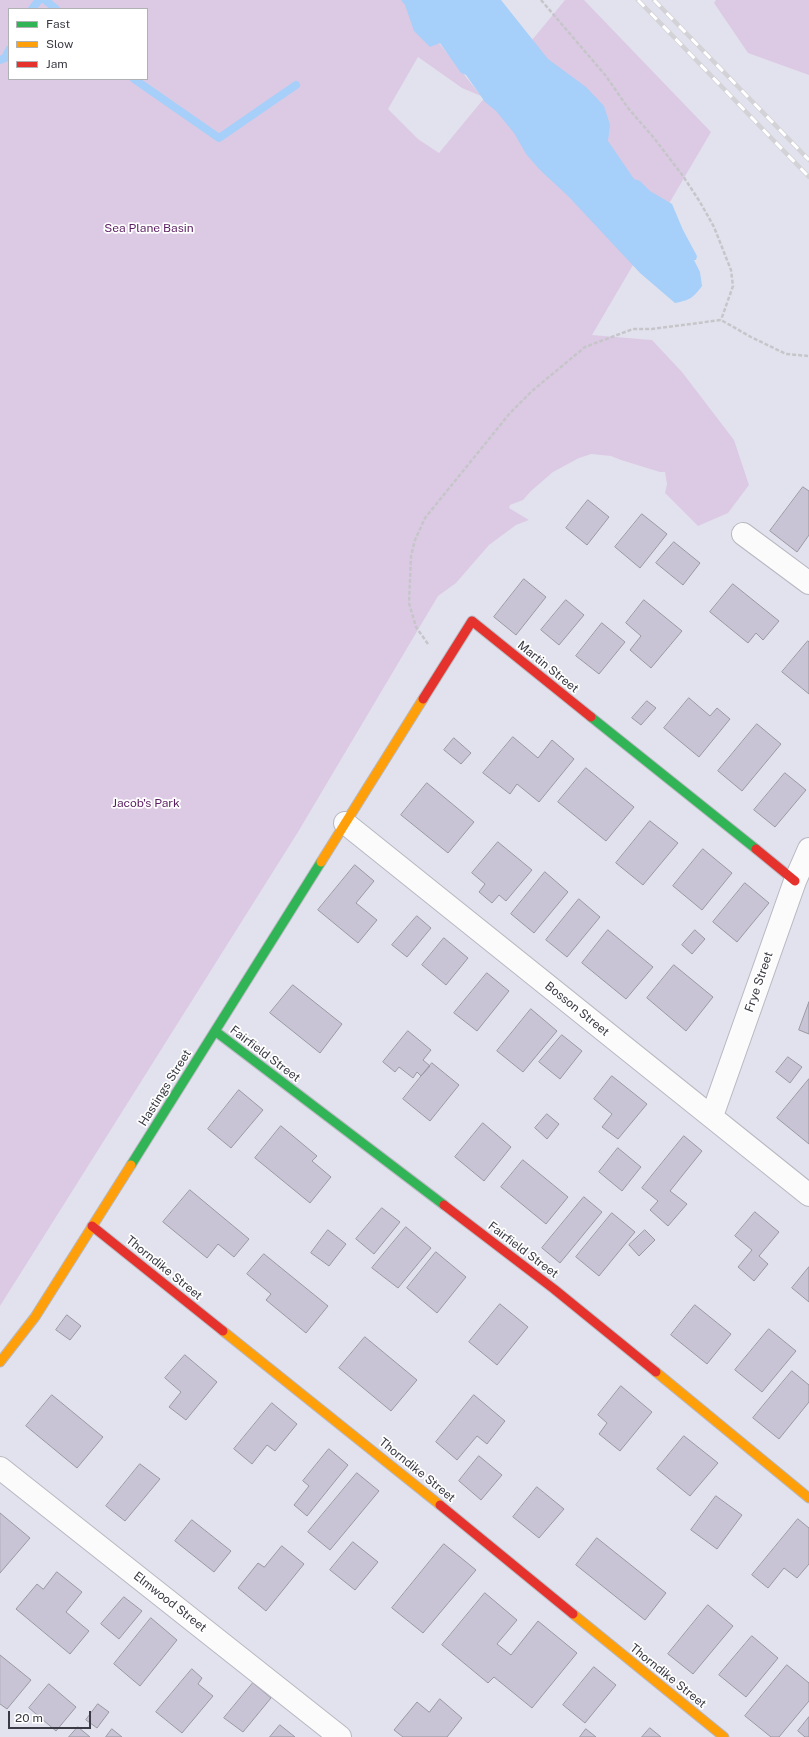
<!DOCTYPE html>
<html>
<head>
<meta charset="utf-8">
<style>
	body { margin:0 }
	#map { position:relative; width:809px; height:1737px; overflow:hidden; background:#e2e2ee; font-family:"Public Sans",sans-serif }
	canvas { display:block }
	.legend { position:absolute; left:8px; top:8px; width:140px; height:72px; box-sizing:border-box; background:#fff; border:1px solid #b0b1b4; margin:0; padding:5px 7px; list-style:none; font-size:12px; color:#3a3b44 }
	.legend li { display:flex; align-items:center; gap:8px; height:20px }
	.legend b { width:20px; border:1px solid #b0b1b4 }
	.scale { position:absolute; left:8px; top:1711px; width:83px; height:18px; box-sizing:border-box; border:2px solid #3a3b44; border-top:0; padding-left:5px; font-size:12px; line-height:14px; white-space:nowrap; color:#3a3b44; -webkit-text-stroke:3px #fff; paint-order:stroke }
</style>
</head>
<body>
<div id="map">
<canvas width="809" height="1737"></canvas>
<ul class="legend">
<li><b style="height:5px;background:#30b455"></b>Fast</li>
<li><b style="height:5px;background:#ff9f0a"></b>Slow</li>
<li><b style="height:5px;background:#e5322d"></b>Jam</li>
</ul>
<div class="scale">20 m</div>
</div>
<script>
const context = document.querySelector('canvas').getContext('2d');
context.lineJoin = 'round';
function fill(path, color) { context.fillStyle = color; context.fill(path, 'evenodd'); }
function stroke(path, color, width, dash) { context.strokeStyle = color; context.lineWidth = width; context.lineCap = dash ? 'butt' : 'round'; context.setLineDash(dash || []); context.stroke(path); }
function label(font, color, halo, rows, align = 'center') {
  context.font = font + ' "Public Sans",sans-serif'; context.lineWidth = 3.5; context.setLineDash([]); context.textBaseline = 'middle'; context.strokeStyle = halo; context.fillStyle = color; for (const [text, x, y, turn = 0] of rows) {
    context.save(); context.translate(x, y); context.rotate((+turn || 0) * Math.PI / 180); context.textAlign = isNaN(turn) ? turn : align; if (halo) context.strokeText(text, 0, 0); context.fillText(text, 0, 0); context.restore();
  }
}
const green = new Path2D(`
	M0,0H453L432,34L481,96L462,88L418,57L388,109L418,139L439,153L565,0H584L711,132L592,335L652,340L682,372L734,440L749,485L728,513L698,526L665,493L667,484L665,472H660L621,460L611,456L591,454L579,458L553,472L531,491L523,500L510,505L509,508L529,520L516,525L489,545L456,583L438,596L298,832L0,1306ZM9,9H147V79H9Z
	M716,0H809V75L748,53L714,3Z`);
const water = new Path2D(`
	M401,0H501L548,59L586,87L604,106L610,125L608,141L634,179L640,181L650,191L672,204L683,230L697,256L696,260H694L700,272L702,286C693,298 690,300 675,303L640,273L568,196L540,170L526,154L514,133L496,111L485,102L466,75L461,73L440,43L430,47L414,31L405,5Z`);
const stream = new Path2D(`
	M45,0L56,9
	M32,9L39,0
	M0,60L5,58L9,50
	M134,79L219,138L296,85`);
const building = new Path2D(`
	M803,487L809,491V535L797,552L770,531Z
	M588,500L609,517L587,545L566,528Z
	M642,514L667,534L640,568L615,547Z
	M674,542L700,563L683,585L656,563Z
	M524,579L546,597L516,635L494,617Z
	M733,584L779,621L763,640L756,633L748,643L710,612Z
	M566,600L584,615L559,645L541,630Z
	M644,600L682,631L651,668L630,650L641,636L626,623Z
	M602,623L625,642L599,674L576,656Z
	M808,641L809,642V694L782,672Z
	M689,698L710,716L717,708L730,719L699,757L664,728Z
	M647,701L656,708L641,725L632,718Z
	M757,724L781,744L742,791L718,771Z
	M513,737L538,758L552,740L574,759L539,802L517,784L510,794L483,773Z
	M454,738L471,753L461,764L444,750Z
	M586,768L634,807L606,841L558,802Z
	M785,773L806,790L775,827L754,810Z
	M427,783L474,822L448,853L401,815Z
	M650,821L678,843L643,885L616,863Z
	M498,842L532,870L506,901L499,895L492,903L479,892L485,884L472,873Z
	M703,849L732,873L702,910L673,886Z
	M355,865L374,881L356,903L377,920L358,943L318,910Z
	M545,872L568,892L534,933L511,914Z
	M745,883L769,903L737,942L713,922Z
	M579,899L600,917L567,957L546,940Z
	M417,916L431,928L407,957L392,945Z
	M608,930L653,967L626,999L582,963Z
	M695,930L705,939L692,954L682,945Z
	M444,938L468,958L446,985L422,965Z
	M674,965L713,997L686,1031L647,998Z
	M487,973L509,991L477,1031L454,1013Z
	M293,985L342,1024L320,1053L270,1013Z
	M809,1002V1034L799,1030Z
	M531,1009L557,1031L523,1072L497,1051Z
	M408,1031L431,1050L423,1060L430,1066L421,1076L417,1072L413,1078L399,1067L395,1072L383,1062Z
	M562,1035L582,1051L560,1079L539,1062Z
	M788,1057L802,1067L790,1083L776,1072Z
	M432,1063L459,1085L430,1121L403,1099Z
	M612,1076L647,1104L618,1139L602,1127L612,1114L594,1099Z
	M809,1079V1144L777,1118Z
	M239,1090L263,1110L231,1148L208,1129Z
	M547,1114L559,1124L547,1139L535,1128Z
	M483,1123L511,1147L484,1181L455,1157Z
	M281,1126L317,1156L312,1161L331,1177L310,1203L255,1158Z
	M684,1136L702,1151L670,1191L687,1204L668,1226L650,1210L658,1201L642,1188Z
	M618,1148L641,1167L622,1191L599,1172Z
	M523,1160L568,1197L546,1224L501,1187Z
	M190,1190L249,1239L234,1257L218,1244L207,1258L163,1222Z
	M584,1197L602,1212L560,1263L542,1248Z
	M382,1208L400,1222L374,1254L356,1239Z
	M755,1212L779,1232L759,1256L768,1264L754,1281L738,1267L752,1250L735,1236Z
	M612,1213L635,1232L599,1276L576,1257Z
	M406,1227L431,1248L398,1288L372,1268Z
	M328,1230L346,1244L329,1266L311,1253Z
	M645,1230L655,1240L639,1256L629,1245Z
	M436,1252L466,1277L437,1313L407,1288Z
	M264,1254L328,1306L306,1333L266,1300L271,1294L247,1274Z
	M809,1267V1302L792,1288Z
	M500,1304L528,1327L497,1365L469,1342Z
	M695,1305L731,1334L707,1364L671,1335Z
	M67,1315L81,1326L70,1340L56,1330Z
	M769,1329L796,1351L762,1392L735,1370Z
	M365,1337L417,1380L391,1411L339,1368Z
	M185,1355L217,1382L186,1420L169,1407L181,1392L165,1378Z
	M792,1371L809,1385V1402L779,1439L753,1418Z
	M621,1386L652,1412L620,1451L599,1434L607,1423L598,1415Z
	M52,1395L103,1437L77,1468L26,1426Z
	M474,1395L505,1421L487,1444L477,1436L457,1460L436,1442Z
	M272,1403L297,1424L275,1451L267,1445L252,1464L234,1449Z
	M684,1436L718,1463L690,1496L657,1469Z
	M329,1449L348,1465L307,1516L294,1505L309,1486L303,1481Z
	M479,1456L502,1475L481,1500L459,1481Z
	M140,1464L160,1479L125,1521L106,1506Z
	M357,1473L379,1491L330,1550L308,1532Z
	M537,1487L564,1509L539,1538L513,1517Z
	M716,1496L742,1515L717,1549L691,1530Z
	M0,1513L30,1538L0,1573Z
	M798,1519L809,1528V1564L797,1578L784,1568L768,1588L752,1575Z
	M192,1520L231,1551L214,1572L175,1541Z
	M597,1538L666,1593L645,1620L576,1565Z
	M353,1542L378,1562L355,1590L330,1570Z
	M444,1544L476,1570L423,1633L392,1608Z
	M282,1546L304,1564L266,1611L238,1588L258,1563L264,1567Z
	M57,1572L82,1592L66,1612L89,1631L70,1654L16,1609L37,1584L43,1589Z
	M485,1593L517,1620L497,1644L511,1655L538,1621L577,1653L532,1708L494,1677L488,1683L442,1645Z
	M124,1597L142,1611L119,1639L101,1624Z
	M708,1605L733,1626L693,1674L668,1654Z
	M151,1618L177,1640L140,1686L114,1664Z
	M752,1636L778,1658L746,1697L719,1675Z
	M0,1655L31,1680L7,1709L0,1704Z
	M787,1665L809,1683V1701L779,1737H771L745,1716Z
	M594,1667L616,1685L585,1723L563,1705Z
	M192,1669L202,1678L198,1684L213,1696L182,1733L156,1712Z
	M253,1683L271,1698L243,1732L224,1718Z
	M49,1684L76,1707L56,1731L29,1708Z
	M440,1699L462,1718L447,1737H403L394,1730L417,1702L429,1712Z
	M98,1704L109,1712L97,1728L86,1720Z
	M809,1717V1737H805L798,1731Z
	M280,1725L295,1737H270Z
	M78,1727L90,1737H69Z
	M650,1728L661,1737H642Z
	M112,1729L122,1737H106Z
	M586,1729L596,1737H580Z`);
const path = new Path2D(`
	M541,0L606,76L628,108L654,138L683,176L700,202L714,227L731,270L733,286L721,320
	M428,644L416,627L409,603L411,556L415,540L425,518L510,413L532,391L585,347L633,329H652L721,320L751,337L786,354L809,356`);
const street = new Path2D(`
	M743,534L809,583
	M345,823L809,1195
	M712,1116L795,881L809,849
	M0,1468L340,1737`);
const fast = new Path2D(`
	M591,717L756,849
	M215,1031L444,1205
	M131,1165L321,862`);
const slow = new Path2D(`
	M321,862L423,699
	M223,1331L440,1505
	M0,1362L35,1317L131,1165
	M656,1372L809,1498
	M573,1614L724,1737`);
const jam = new Path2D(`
	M423,699L472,621L591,717
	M756,849L795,881
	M444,1205L554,1289L656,1372
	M92,1226L223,1331
	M440,1505L573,1614`);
const rail = new Path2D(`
	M638,0L809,177
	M654,0L809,160`);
const parkNames = [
	["Sea Plane Basin",149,228],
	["Jacob's Park",146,803]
];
const streetNames = [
	["Martin Street",548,667,39],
	["Frye Street",759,982,-71],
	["Bosson Street",577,1009,39],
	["Fairfield Street",265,1054,37],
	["Hastings Street",165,1088,-58],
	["Fairfield Street",523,1250,37],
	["Thorndike Street",164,1268,39],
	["Thorndike Street",417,1470,39],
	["Elmwood Street",170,1602,38],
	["Thorndike Street",668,1676,39]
];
fill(green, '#dccae4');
fill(water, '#a6cff9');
stroke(stream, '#a6cff9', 8);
fill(building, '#c8c3d5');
stroke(building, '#9a99a2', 1);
stroke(street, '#b8b8c1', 24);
stroke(fast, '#b8b8c1', 11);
stroke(slow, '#b8b8c1', 11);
stroke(jam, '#b8b8c1', 11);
stroke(path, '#c6c6ca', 2.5, [4, 2]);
stroke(street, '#fbfbfc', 22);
stroke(fast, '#30b455', 9);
stroke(slow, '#ff9f0a', 9);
stroke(jam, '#e5322d', 9);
stroke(rail, '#d3d3d7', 4.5);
stroke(rail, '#fff', 3, [9]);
label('12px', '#5a1d62', '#fff', parkNames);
label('12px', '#3a3b44', '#fff', streetNames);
</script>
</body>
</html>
